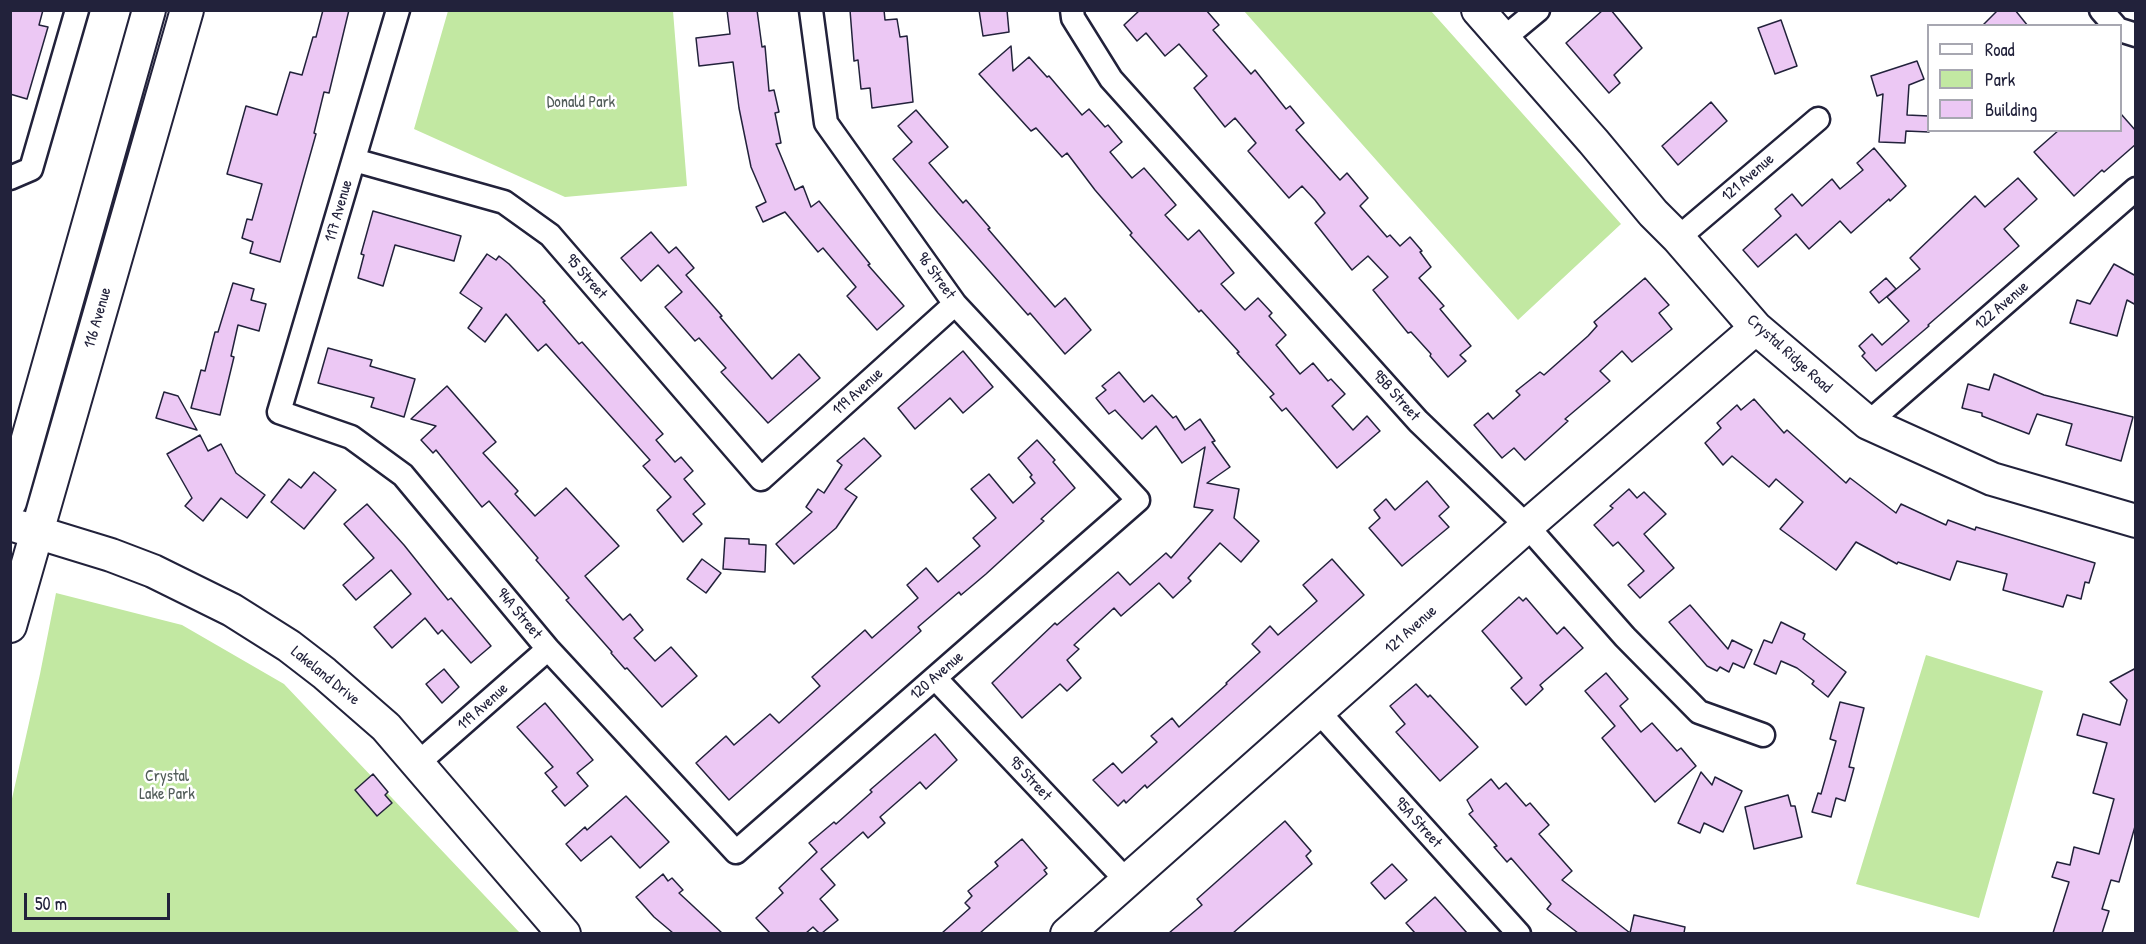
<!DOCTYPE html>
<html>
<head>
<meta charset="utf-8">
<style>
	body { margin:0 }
	#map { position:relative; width:2146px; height:944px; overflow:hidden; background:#fff; font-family:"Patrick Hand",sans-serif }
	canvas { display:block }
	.frame { position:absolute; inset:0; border:12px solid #22223b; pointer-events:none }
	.legend { position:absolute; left:1927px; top:24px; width:195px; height:108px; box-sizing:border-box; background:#fff; border:2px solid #a7a7b1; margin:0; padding:8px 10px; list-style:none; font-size:18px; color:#22223b }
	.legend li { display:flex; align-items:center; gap:12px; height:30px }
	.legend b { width:30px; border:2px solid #a7a7b1 }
	.scale { position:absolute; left:24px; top:893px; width:146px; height:27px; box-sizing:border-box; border:3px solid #22223b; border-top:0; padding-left:8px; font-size:18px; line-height:21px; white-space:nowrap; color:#22223b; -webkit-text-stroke:4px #fff; paint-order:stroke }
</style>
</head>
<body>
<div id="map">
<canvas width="2146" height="944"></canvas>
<div class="frame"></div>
<ul class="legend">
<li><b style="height:8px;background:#fff"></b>Road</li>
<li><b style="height:16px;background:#c2e8a2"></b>Park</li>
<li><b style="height:16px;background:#ecc8f4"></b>Building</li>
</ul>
<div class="scale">50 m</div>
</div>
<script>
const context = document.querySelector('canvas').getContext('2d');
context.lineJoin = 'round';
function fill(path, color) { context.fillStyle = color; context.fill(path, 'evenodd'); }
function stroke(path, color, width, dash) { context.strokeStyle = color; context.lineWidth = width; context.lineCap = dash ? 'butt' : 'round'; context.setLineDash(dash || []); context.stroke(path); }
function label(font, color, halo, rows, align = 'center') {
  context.font = font + ' "Patrick Hand",sans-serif'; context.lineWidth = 5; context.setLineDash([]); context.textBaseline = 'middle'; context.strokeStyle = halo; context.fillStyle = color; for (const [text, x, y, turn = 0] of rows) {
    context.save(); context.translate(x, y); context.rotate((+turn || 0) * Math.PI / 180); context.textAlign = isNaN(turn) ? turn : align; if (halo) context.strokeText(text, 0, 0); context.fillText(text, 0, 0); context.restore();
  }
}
const green = new Path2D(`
	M448,11H673L687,186L565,197L414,129Z
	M1244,11H1431L1621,224L1518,320Z
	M56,593L182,625L284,684L520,933L11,934V803L40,674Z
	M1926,655L2043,691L1979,918L1856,884Z`);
const building = new Path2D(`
	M10,10H43L39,25L48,27L27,99L10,94Z
	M323,10H349L329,93L324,92L314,133L316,134L280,262L250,253L253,242L242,238L247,219L252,220L262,184L227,174L246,106L277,115L290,72L302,75L313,37H316Z
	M727,10H757L762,47L765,46L769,91L774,90L779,112L775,113L781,143L776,144L795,190L803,186L811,207L819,201L870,264L868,265L904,306L877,330L847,296L856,287L823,248L818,252L785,212L763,222L756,207L766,202L751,167L739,108L733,62L699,66L696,38L730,34Z
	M850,10H884L885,20L897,19L900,37L907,36L913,102L872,108L870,88L861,89L858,60L854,61Z
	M979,10H1007L1009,32L983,36Z
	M1140,10H1206L1219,25L1213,30L1251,74L1255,70L1286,109L1290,106L1304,123L1296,130L1340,180L1347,173L1368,198L1360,206L1387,237L1390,235L1400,246L1410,237L1422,251L1420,252L1431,267L1419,278L1444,306L1440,309L1471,346L1460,355L1466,361L1448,377L1430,356L1431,354L1411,332L1408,333L1373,290L1388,277L1368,256L1352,270L1315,223L1325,213L1315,200L1302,186L1289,198L1248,151L1256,143L1235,118L1225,127L1194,88L1207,76L1179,44L1165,56L1146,33L1137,41L1124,25Z
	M1603,10H1611L1642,48L1614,75L1620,83L1609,93L1566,43Z
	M1998,10H2015L2028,26H1982Z
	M1781,20L1797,66L1775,74L1758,28Z
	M1011,46L1013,71L1029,57L1047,77L1049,76L1082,115L1089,109L1105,127L1108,125L1122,142L1110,152L1132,178L1144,168L1176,205L1165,215L1188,240L1199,230L1234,273L1221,284L1245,310L1258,298L1272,313L1269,316L1286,335L1276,345L1300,374L1313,363L1328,381L1331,379L1345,394L1332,406L1353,430L1367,416L1380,431L1337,468L1286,408L1282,411L1270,397L1274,394L1237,353L1239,352L1201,310L1199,312L1130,235L1132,233L1095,190L1067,153L1062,157L1036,128L1031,131L979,74Z
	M1917,61L1924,79L1909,85L1907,115L1929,116V132L1906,131L1905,143L1879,142L1883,94L1877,96L1871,76Z
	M1711,102L1727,121L1678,165L1662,146Z
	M916,110L948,147L929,163L963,203L966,200L990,228L988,229L1055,307L1065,298L1091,330L1065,354L1030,313L1028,315L938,213L893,159L912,142L898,126Z
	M2121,114L2136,131V144L2104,172L2102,170L2074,196L2034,152L2059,130H2121Z
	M1874,148L1906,186L1890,201L1889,199L1851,233L1840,221L1809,249L1796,234L1758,267L1743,250L1781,216L1775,209L1792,194L1802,206L1832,179L1840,189L1863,170L1857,163Z
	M2018,178L2037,199L2004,229L2019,246L1928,325L1929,326L1876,371L1862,356L1865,353L1859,346L1872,334L1882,345L1909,321L1887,297L1920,269L1910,258L1975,196L1985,207Z
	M373,211L461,236L454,261L395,245L383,286L358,278L364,255L361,254Z
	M651,232L669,253L676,247L694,268L686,275L722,316L720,317L772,379L799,354L820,378L768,423L721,372L726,368L699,338L695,341L665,307L682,292L658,265L641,281L621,258Z
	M487,254L496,260L499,256L509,264L545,301L543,302L579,344L582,342L663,434L656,440L675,462L681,457L693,471L684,479L705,504L693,514L702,524L683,542L657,510L671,497L643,466L650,460L546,344L538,351L506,314L485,342L468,328L482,308L460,293Z
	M2114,264L2136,276V305L2127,300L2117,336L2070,323L2077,300L2090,304Z
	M1645,278L1669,305L1659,313L1672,329L1632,362L1622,351L1600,371L1610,381L1565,419L1568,421L1525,460L1514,448L1502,458L1474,425L1488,413L1493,419L1520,395L1516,391L1540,372L1544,375L1588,336L1597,326L1594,322Z
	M1886,278L1896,289L1879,303L1870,292Z
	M233,283L254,289L251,300L266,304L259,331L238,325L231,356L234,357L220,415L191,408L201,370L205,371L215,332H218Z
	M328,348L372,360L370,366L415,379L404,417L371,407L374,398L318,383Z
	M963,351L993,387L963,413L950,398L915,429L898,408Z
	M1119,372L1144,402L1152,395L1173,418L1176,416L1185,430L1200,419L1215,441L1212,442L1230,467L1207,483L1239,489L1234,518L1259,541L1241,562L1220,543L1188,578L1191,581L1173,598L1159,583L1121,616L1114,608L1074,645L1079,649L1067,660L1081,678L1067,691L1060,684L1022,718L992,683L1055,623L1057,625L1118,572L1130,585L1166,553L1171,558L1213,510L1194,507L1205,447L1182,463L1156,426L1142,439L1115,410L1109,414L1096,398L1106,390L1102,386Z
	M1994,374L2044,395L2133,417L2121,461L2066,445L2072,424L2037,414L2029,434L1982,416V413L1962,408L1968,384L1989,390Z
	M447,386L496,442L483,453L518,491L515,494L535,516L566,488L619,546L585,576L623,620L630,614L643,630L634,638L655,661L671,647L697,676L662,707L627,668L625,669L611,653L612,652L566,600L569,598L536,560L538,558L489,501L482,507L436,450L433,453L421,440L436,426L411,419Z
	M164,392L178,396L197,430L156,418Z
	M1754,399L1784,433L1787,430L1846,483L1850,478L1896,513L1901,504L1946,525L1948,520L1975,530L1976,527L2095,563L2089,583L2085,582L2081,599L2067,595L2063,607L2003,590L2007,574L1957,561L1950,580L1898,562L1897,564L1856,542L1836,570L1780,529L1803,502L1776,479L1769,487L1732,456L1723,465L1705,443L1721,428L1717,423L1737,405L1741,410Z
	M200,435L208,451L221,444L236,473L265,495L247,518L221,498L203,521L185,506L192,498L167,454Z
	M864,438L881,456L845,489L857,497L836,528L794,564L776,544L812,512L806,507L818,489L824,493L842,465L837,461Z
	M1037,440L1055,460L1053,462L1075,488L1041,519L1044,521L986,574L961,595L959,592L918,627L921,631L729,800L696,763L726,736L734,745L770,714L779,723L820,686L812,677L865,630L872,638L918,598L907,585L926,568L938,582L980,546L973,538L996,518L971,489L989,474L1013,503L1035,483L1030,477L1032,475L1018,458Z
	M314,472L336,490L304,529L271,502L289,479L301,488Z
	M1427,481L1449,507L1439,516L1449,527L1402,566L1369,528L1380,518L1374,510L1386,499L1395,510Z
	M1629,489L1637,498L1644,492L1666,514L1644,534L1674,568L1640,598L1628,585L1644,571L1618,542L1613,546L1594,525L1613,508L1610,506Z
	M367,504L404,545L448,600L451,598L491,646L471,663L442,630L438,634L425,618L392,648L374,627L411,594L391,570L356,600L343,585L374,558L344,524Z
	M725,538L749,539V544L766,545L765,572L723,569Z
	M702,559L721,573L706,593L687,579Z
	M1332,559L1364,595L1147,788L1145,785L1126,803L1124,800L1118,806L1093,780L1113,763L1122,773L1157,742L1151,736L1172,718L1179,727L1227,684L1226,683L1260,652L1252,644L1270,626L1278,635L1317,601L1303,585Z
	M1519,597L1523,601L1526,598L1557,634L1564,627L1583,648L1540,685L1543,689L1526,705L1511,688L1522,678L1482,631Z
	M1690,605L1728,649L1732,640L1752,650L1744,668L1733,663L1729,672L1720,667L1717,671L1707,666L1669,622Z
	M1781,622L1805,634L1803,639L1846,672L1828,697L1812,684L1814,681L1797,668L1781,661L1776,674L1754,664L1764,640L1772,643Z
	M2136,668V823L2119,882L2111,880L2102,909L2109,911L2102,933H2053L2069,882L2052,877L2057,862L2070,865L2074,847L2099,854L2114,799L2093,793L2107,743L2077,735L2083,714L2120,725L2127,700L2110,682Z
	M444,669L459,687L442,703L426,684Z
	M1606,673L1628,699L1620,706L1641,732L1652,723L1677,751L1681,748L1696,766L1655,802L1602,738L1615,726L1585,691Z
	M1416,684L1428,697L1430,695L1478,747L1440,781L1396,732L1405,724L1390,706Z
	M1840,702L1864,708L1849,767L1854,768L1845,801L1836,798L1831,817L1812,812L1818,793L1821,794L1836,741L1830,739Z
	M545,703L593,760L577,773L588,786L565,806L552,791L557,787L545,773L553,767L517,727Z
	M935,734L957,760L926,789L920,782L880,817L885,823L868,838L863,832L821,869L835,885L820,899L838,920L822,933H819L813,927L806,933H770L756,918L783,893L779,888L817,852L809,843L834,822L836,824L872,792L870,790Z
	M1701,772L1712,785L1715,777L1742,791L1723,832L1704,823L1700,833L1678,823Z
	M373,774L388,792L385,795L392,803L377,816L355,790Z
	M1491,779L1499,789L1506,783L1526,806L1530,803L1549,825L1539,834L1572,871L1562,880L1630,933L1634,915L1685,927L1684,933H1578L1547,909L1551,904L1511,858L1507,862L1494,847L1497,846L1469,814L1473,811L1467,800Z
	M1788,795L1791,806H1795L1802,837L1754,849L1745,807Z
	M626,796L669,842L640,868L611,836L581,861L566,844L585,827L587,830Z
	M1285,821L1311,851L1306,856L1312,864L1233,933H1169L1202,905L1197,899Z
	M1022,839L1047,868L1044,870L1047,874L980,933H942L970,908L965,903L972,896L968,891L998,866L995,862Z
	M1392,864L1407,880L1385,899L1371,883Z
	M663,874L668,881L672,878L683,890L679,893L722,933H673L654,917L636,897Z
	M1435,897L1467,933H1415L1406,923Z`);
const street = new Path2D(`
	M398,10L279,412L351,437L403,475L548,649L736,852L1138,500L955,304L826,123L811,10
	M1072,10L1073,18L1111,79L1418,421L1527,526L1625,637L1699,712L1763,735
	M2101,10L2115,26
	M2120,30L2136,35
	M1503,39L1538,10
	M354,160L504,202L550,235L761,479L955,304
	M10,178L31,169L77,10
	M1678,238L1818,119
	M1868,423L2136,189
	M935,678L1126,880
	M1318,711L1519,934
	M417,764L548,649`);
const secondary = new Path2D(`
	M1478,10L1593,141L1653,213L1678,238L1756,328L1868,423L1992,479L2136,521
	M10,502L149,10
	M10,524L111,555L153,571L232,610L289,646L324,673L386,727L564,934
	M10,626L187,10
	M1067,934L1527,526L1756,328`);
const parkNames = [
	["Donald Park",581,103],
	["Crystal",167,777],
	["Lake Park",167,795]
];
const streetNames = [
	["121 Avenue",1748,178,-41],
	["117 Avenue",339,211,-74],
	["96 Street",936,276,54],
	["95 Street",586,277,49],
	["122 Avenue",2002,306,-41],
	["116 Avenue",98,318,-74],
	["Crystal Ridge Road",1789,354,42],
	["119 Avenue",858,392,-42],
	["95B Street",1396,396,48],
	["94A Street",519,614,50],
	["121 Avenue",1411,630,-42],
	["Lakeland Drive",325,676,39],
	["120 Avenue",937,676,-41],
	["119 Avenue",483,707,-42],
	["95 Street",1030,779,47],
	["95A Street",1418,823,48]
];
fill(green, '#c2e8a2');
fill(building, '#ecc8f4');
stroke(building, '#22223b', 1.5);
stroke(street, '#22223b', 27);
stroke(secondary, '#22223b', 36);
stroke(street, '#fff', 22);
stroke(secondary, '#fff', 32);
label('16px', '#525d5a', '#fff', parkNames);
label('16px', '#22223b', '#fff', streetNames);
</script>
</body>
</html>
